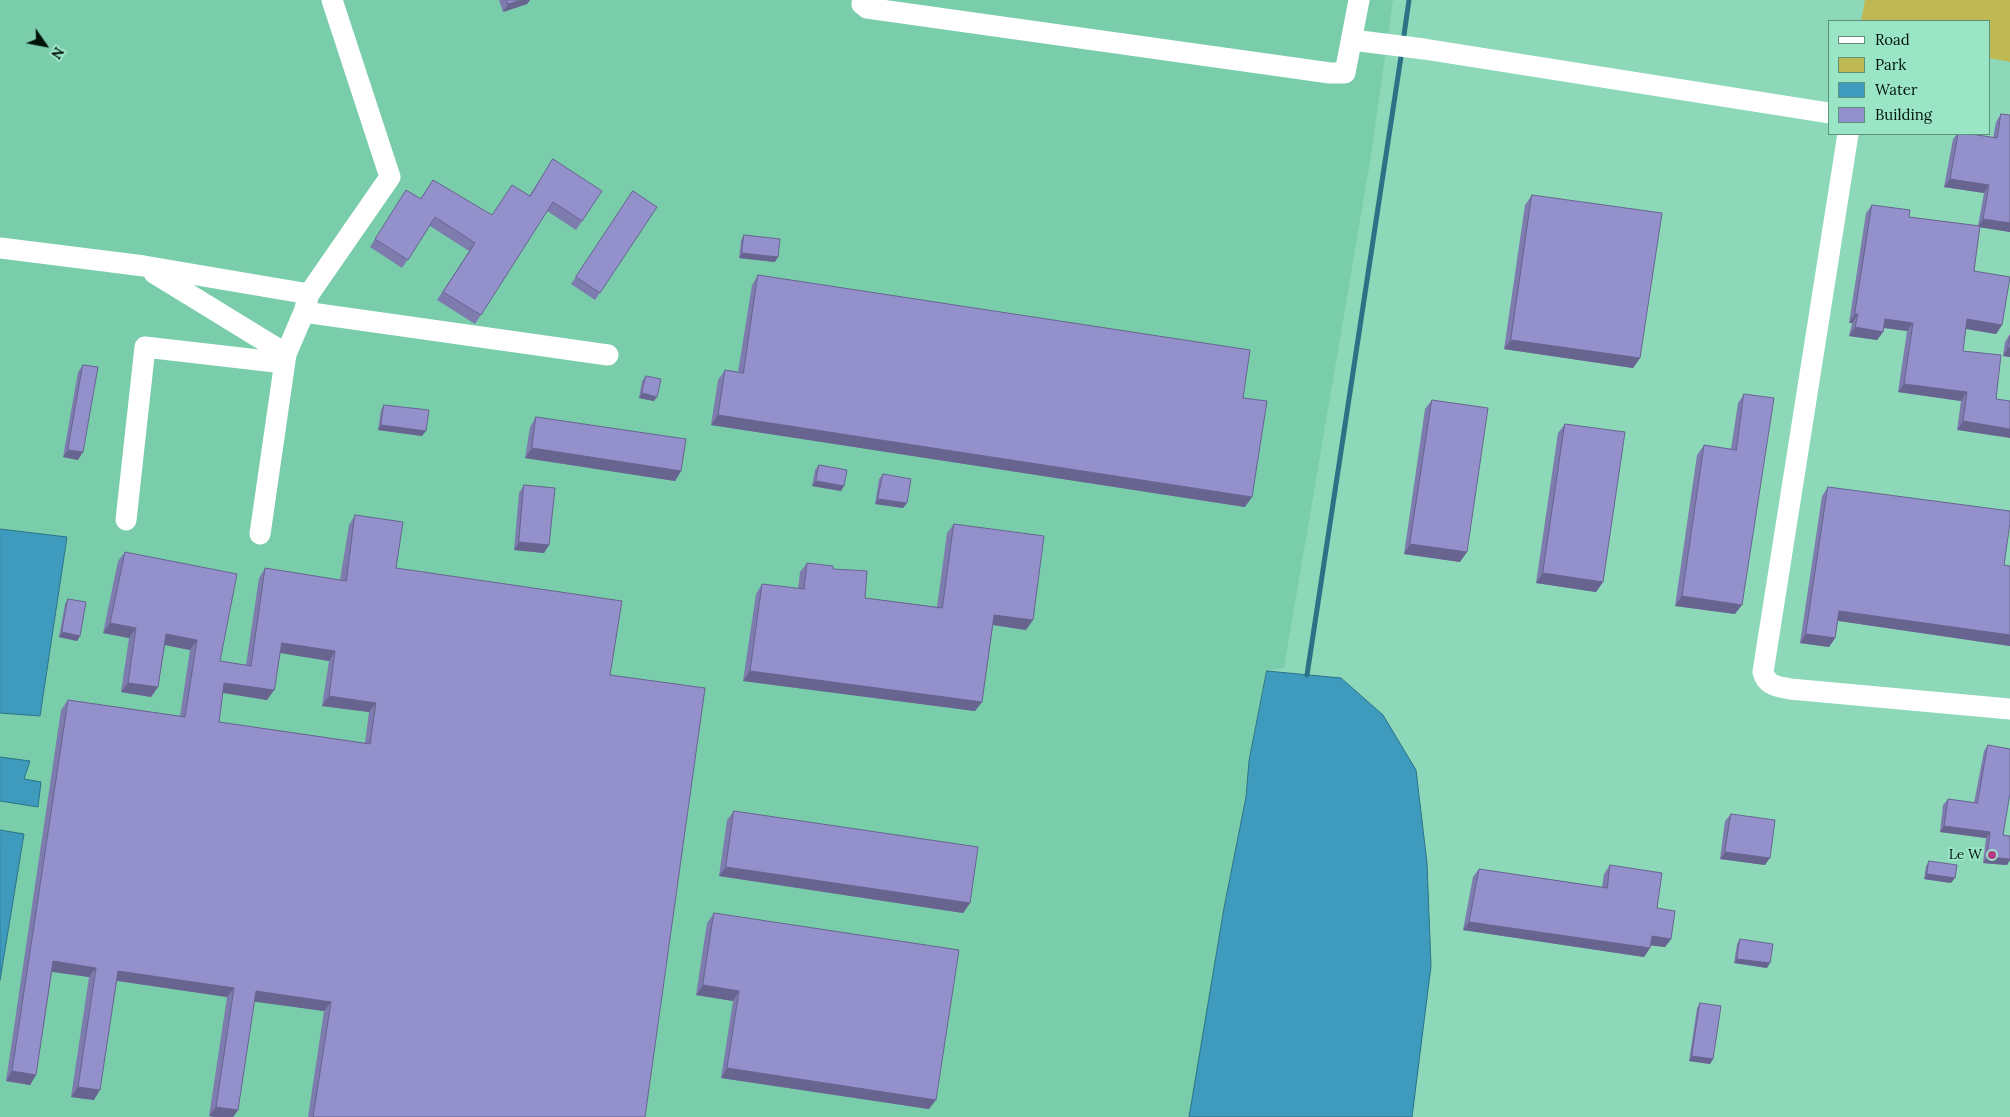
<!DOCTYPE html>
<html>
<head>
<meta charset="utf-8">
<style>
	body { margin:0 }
	#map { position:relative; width:2010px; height:1117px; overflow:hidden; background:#8dd8b8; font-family:Lora,serif }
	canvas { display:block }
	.legend { position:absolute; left:1828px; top:20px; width:162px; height:115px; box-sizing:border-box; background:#9ae5c5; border:1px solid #5c917a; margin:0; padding:6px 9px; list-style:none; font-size:15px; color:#00130a }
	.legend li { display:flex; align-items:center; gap:10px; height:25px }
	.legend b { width:25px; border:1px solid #5c917a }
	.north { position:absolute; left:20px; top:20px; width:50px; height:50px; -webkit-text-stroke:4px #9ae5c5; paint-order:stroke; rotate:123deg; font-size:14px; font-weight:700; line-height:20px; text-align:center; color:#00130a }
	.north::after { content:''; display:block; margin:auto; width:18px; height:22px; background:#00130a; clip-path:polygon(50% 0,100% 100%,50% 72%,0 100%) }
</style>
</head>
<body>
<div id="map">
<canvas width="2010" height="1117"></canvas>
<ul class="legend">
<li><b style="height:6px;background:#fff"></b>Road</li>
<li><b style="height:14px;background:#bfb954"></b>Park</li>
<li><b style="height:14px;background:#3f9bbd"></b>Water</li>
<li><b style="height:14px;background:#9390cc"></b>Building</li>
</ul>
<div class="north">N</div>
</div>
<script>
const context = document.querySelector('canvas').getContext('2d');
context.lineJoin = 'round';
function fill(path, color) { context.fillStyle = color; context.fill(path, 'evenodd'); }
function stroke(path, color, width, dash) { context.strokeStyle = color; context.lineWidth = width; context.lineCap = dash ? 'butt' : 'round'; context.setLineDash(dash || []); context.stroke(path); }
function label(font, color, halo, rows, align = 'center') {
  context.font = font + ' Lora,serif'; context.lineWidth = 4; context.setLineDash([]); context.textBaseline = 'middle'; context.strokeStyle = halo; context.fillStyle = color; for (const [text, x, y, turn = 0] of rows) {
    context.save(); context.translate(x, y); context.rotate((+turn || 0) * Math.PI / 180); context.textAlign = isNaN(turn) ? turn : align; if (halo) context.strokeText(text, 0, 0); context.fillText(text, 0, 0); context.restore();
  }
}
const built = new Path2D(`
	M0,0H1393L1370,162L1284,668L1267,671L1249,761L1246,797L1224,908L1189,1117H0V980L24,834L0,830V801L38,807L24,779L30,762L0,757V713L40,716L67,537L0,529Z`);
const green = new Path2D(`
	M1865,0H2010V62L1989,58V21H1861Z`);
const water = new Path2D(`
	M0,529L67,537L40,716L0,713Z
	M1267,671L1341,678L1383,715L1416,770L1427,863L1431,966L1412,1117H1189L1224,908L1246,797L1249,761Z
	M0,757L30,761L24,779L41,782L38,807L0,801Z
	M0,830L24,834L0,980Z`);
const stream = new Path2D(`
	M1403,42L1409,0
	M1307,675L1402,50`);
const minor = new Path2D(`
	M863,0L862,4L867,8L1330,73H1345L1359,0
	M1352,40L1424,49L1829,113
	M1848,134L1763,672C1767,686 1777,686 1790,689L2010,709
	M0,248L144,266L309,294
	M154,273L286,354
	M304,312L608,355
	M126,520L145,347L284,363
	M260,534L286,354L304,312L309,294L390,177L332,0`);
const wall = new Path2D(`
	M499,0H530L527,4L503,12Z
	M2001,114L2010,232L1980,227L1974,271L2002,325L1996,334L1966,329L1963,351L1996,399L1957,430L1961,401L1898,392L1907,331L1883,328V332L1877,340L1849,336L1852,323H1849L1866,213L1872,205L1909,217L1978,226L1984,193L1944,187L1953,139L1957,134H1971L1993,138L1996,122Z
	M553,159L582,221L576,230L547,211L475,324L437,300L469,251L430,226L402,268L370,247L406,190L420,199L433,180L492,215L529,196Z
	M633,191L657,207L595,300L571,284Z
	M1532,195L1640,358L1633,368L1504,349L1525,205Z
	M744,235L775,262L739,258L741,240Z
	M758,275L1243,398L1245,507L711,425L718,380L725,370L738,372L752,285Z
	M2010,334V357L2003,356L2005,342Z
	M83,365L78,460L63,457L78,372Z
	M646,376L654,401L639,398L642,381Z
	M1744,394L1735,614L1675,606L1697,455L1704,445L1731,449L1738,403Z
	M1432,400L1460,562L1404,554L1425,409Z
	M384,405L422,436L378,430L381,410Z
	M536,417L681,471L675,481L525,458L530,427Z
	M1565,424L1603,582L1596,592L1536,583L1558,433Z
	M819,465L841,491L812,486L815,470Z
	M883,474L907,503L903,508L875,504L879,479Z
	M524,485L549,545L544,553L514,550L519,493Z
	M1828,487L2004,565L2010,646L1838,621L1835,638L1829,647L1800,643L1822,496Z
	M355,515L396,568L610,675L645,1117H308L324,1011L254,1001L238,1110L233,1117H215L209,1116L227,997L117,981L94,1100L71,1097L89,977L52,972L36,1075L30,1085L6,1081L61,710L68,700L180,716L190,650L165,645L158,687L151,697L121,692L129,638L103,633L118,561L125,552L220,661L246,665L259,578L265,568L340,580L349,525ZM280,653L329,661L322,706L369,712L365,743L219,722L223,693L267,700L274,690Z
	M954,524L1026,630L993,625L982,702L975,711L743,681L756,594L762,584L798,589L800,572L807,563L833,569L865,598L937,607L947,533Z
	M68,599L80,636L77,641L59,637L65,604Z
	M1988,745L2003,835L2010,836V860L2007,865L1983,863L1986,838L1940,832L1943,805L1948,799L1974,803L1984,751Z
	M734,811L970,903L963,913L719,876L727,820Z
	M1731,814L1765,865L1720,859L1725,821Z
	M1929,861L1951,883L1924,879L1926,866Z
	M1610,865L1657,908L1671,939L1665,947L1651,945L1650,948L1644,957L1463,930L1473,877L1479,869L1602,887L1604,874Z
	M714,913L929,1109L721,1078L733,1001L696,995L707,923Z
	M1740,939L1767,968L1734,963L1737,944Z
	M1700,1003L1713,1059L1710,1064L1689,1061L1697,1008Z`);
const shadedWall = new Path2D(`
	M522,0H530L527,4L503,12L508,4Z
	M1950,179L1989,185L1984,193L1944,187Z
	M1983,219L2010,223V232L1978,227Z
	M742,253L778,257L775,262L739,258Z
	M1855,314H1858L1852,323H1849Z
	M1885,319L1913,323L1907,331L1879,327Z
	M1967,319L2002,325L1996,334L1961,328Z
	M1855,327L1883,332L1877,340L1849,336Z
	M1511,340L1640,358L1633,368L1504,349Z
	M2008,348H2010V357L2003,356Z
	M1904,384L1967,392L1961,401L1898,392Z
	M642,393L657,397L654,401L639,398Z
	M718,415L1252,497L1245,507L711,425Z
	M1963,421L2010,429V438L1957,430Z
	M381,425L426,431L422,436L378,430Z
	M532,448L681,471L675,481L525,458Z
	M68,450L83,452L78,460L63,457Z
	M816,481L844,486L841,491L812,486Z
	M878,499L907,503L903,508L875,504Z
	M519,542L549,545L544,553L514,550Z
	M1410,544L1467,552L1460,562L1404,554Z
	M1543,573L1603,582L1596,592L1536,583Z
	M1682,596L1742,605L1735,614L1675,606Z
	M1839,611L2010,635V646L1833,620Z
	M994,615L1033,620L1026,630L987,624Z
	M110,623L136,628L129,638L103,633Z
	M62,632L80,636L77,641L59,637Z
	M166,634L197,640L190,650L160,644Z
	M1806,634L1835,638L1829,647L1800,643Z
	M282,643L335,651L329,661L275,652Z
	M750,671L982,702L975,711L743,681Z
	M128,683L158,687L151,697L121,692Z
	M224,683L274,690L267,700L218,692Z
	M329,696L376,703L369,712L322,706Z
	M1944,826L1990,832L1986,838L1940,832Z
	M1725,852L1770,858L1765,865L1720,859Z
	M1987,857L2010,859V860L2007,865L1983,863Z
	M726,867L970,903L963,913L719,876Z
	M1927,874L1955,878L1951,883L1924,879Z
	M1469,922L1650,948L1644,957L1463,930Z
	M1652,936L1671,939L1665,947L1646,945Z
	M1737,959L1770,963L1767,968L1734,963Z
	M53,961L96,968L89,977L47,971Z
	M118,971L234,988L227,997L112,980Z
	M703,985L739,991L733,1001L696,995Z
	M256,991L331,1002L324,1011L249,1001Z
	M1692,1056L1713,1059L1710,1064L1689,1061Z
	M727,1068L936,1100L929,1109L721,1078Z
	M12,1071L36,1075L30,1085L6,1081Z
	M78,1087L100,1090L94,1100L71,1097Z
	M216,1107L238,1110L233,1117H215L209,1116Z`);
const building = new Path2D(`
	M507,0H522L508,4Z
	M2001,114L2010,115V223L1983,219L1989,185L1950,179L1958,134H1971L1997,138Z
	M553,159L602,191L582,221L553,202L481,315L443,292L475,243L435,217L408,260L375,239L406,190L421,199L433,180L492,215L512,185L530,196Z
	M633,191L657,207L600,293L576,277Z
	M1532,195L1662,213L1640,358L1511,340Z
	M1872,205L1910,210L1909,217L1980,226L1974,271L2010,277L2002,325L1967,319L1963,351L2001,355L1996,399L2010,401V429L1963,421L1967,392L1904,384L1913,323L1885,319L1883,332L1855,327L1858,314H1855Z
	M744,235L780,239L778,257L742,253Z
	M758,275L1250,350L1243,398L1267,401L1252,497L718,415L725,370L743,373Z
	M2010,336V348H2008Z
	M83,365L98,367L83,452L68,450Z
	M646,376L661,379L657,397L642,393Z
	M1744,394L1774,398L1742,605L1682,596L1704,445L1736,450Z
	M1432,400L1488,408L1467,552L1410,544Z
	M384,405L429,410L426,431L381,425Z
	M536,417L686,439L681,471L532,448Z
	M1565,424L1625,432L1603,582L1543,573Z
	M819,465L847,470L844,486L816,481Z
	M883,474L911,479L907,503L878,499Z
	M524,485L555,488L549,545L519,542Z
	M1828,487L2010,511V523L2004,565L2010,566V635L1839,611L1835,638L1806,634Z
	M355,515L403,522L396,568L622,601L610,675L705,688L645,1117H313L331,1002L256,991L238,1110L216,1107L234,988L118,971L100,1090L78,1087L96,968L53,961L36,1075L12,1071L68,700L185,717L197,640L166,634L158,687L128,683L136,628L110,623L125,552L237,574L220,661L251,666L265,568L346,581ZM282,643L335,651L329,696L376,703L370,744L219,722L224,683L274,690Z
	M954,524L1044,536L1033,620L994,615L982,702L750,671L762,584L804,589L807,563L833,566V569L867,571L865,598L942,608Z
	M68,599L86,602L80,636L62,632Z
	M1988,745L2010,749V793L2003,835L2010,836V859L1987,857L1990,832L1944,826L1948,799L1977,803Z
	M734,811L978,847L970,903L726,867Z
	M1731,814L1775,820L1770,858L1725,852Z
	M1929,861L1957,865L1955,878L1927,874Z
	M1610,865L1662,873L1657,908L1675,911L1671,939L1652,936L1650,948L1469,922L1479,869L1607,888Z
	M714,913L959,950L936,1100L727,1068L739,991L703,985Z
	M1740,939L1773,944L1770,963L1737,959Z
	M1700,1003L1721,1006L1713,1059L1692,1056Z`);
const markers = [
	[1992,855,5,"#b43786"]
];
const poiNames = [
	["Le W",1982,855]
];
fill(built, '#7acdab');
fill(green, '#bfb954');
fill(water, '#3f9bbd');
stroke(water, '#2c7287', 1);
stroke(stream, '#2c7287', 5);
stroke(minor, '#fff', 21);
fill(wall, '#7e7caf');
fill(shadedWall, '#67658f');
fill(building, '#9390cc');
stroke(building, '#67658f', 1);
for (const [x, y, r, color] of markers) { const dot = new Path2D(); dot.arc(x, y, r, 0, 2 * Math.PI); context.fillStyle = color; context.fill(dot); stroke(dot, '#9ae5c5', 2); }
label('14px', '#00130a', '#9ae5c5', poiNames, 'right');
</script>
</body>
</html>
